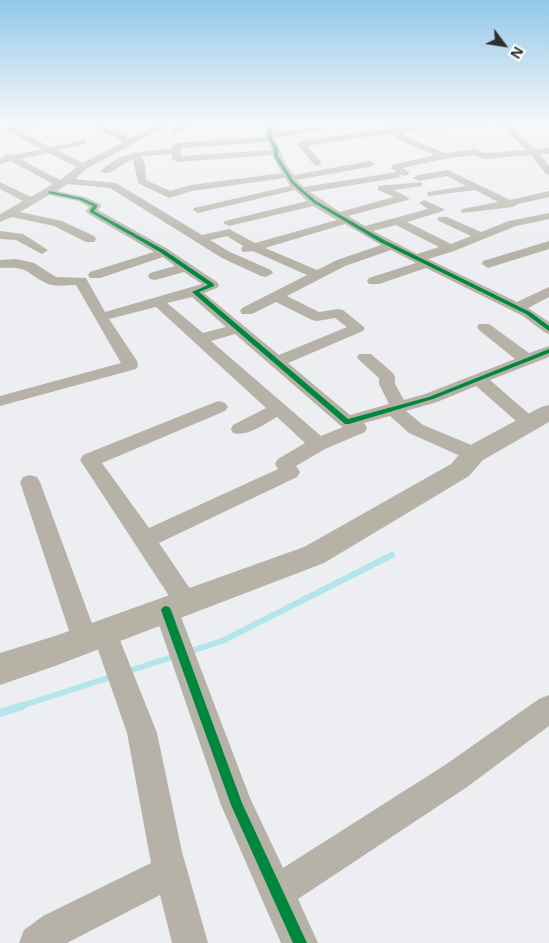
<!DOCTYPE html>
<html>
<head>
<meta charset="utf-8">
<style>
	body { margin:0 }
	#map { position:relative; width:549px; height:943px; overflow:hidden; background:#eceef1; font-family:"Noto Sans",sans-serif }
	canvas { display:block }
	.north { position:absolute; left:479px; top:20px; width:50px; height:50px; -webkit-text-stroke:4px #fff; paint-order:stroke; rotate:121deg; font-size:14px; font-weight:700; line-height:20px; text-align:center; color:#2e2f31 }
	.north::after { content:''; display:block; margin:auto; width:18px; height:22px; background:#2e2f31; clip-path:polygon(50% 0,100% 100%,50% 72%,0 100%) }
</style>
</head>
<body>
<div id="map">
<canvas width="549" height="943"></canvas>
<div class="north">N</div>
</div>
<script>
const context = document.querySelector('canvas').getContext('2d');
context.lineJoin = 'round';
function stroke(path, color, width, dash) { context.strokeStyle = color; context.lineWidth = width; context.lineCap = dash ? 'butt' : 'round'; context.setLineDash(dash || []); context.stroke(path); }
function fill(path, color) { context.fillStyle = color; context.fill(path, 'evenodd'); }
const streamFar1 = new Path2D(`
	M188,652L222,641L392,555
	M126,672L175,656
	M18,707L114,676`);
const stream = new Path2D(`
	M0,713L22,706`);
const minor = new Path2D(`
	M35,123H52L48,125L16,130L50,147L86,140V144L57,150L83,163L123,142L89,123H98L129,138L164,123H173L86,169L75,179L116,183L202,235L229,229L255,243L337,220L313,206L229,226L223,223L225,221L307,201L295,190L198,213L193,210L194,208L290,186L285,178L192,191L169,198L138,183L133,159L109,173H103L101,171C120,151 146,151 172,149L173,144L176,143L265,137L267,123H275L274,133L318,127L322,129L318,131L274,138C281,150 283,164 294,175L370,161L375,164L370,167L296,180L304,187L397,172L392,169V165L435,155L403,142L392,133L307,146L322,163L317,166L314,165L297,144L301,141L387,129V125H390L395,127L464,123H507L535,149L549,148V154H540L549,166V175L546,174L531,155L484,159L474,155L444,159L403,168L410,173L405,176L400,174L399,177L396,178L310,192L340,212L394,197L378,190V186L422,182V186L394,190L409,198L408,200L348,216L365,226L428,209L419,203L424,200L444,209L443,211L407,222L451,244L471,236L439,221L437,219L439,217H447L481,232L509,221L549,213V219L516,226L454,251L428,259L517,302L549,287V297L528,308L549,322V334L544,332L523,316L426,268L379,284H369L367,281L369,278L416,263L391,250L345,266L287,296L319,312L338,309L343,310L365,328L363,331L288,363L350,415L389,404L379,384V378L359,360L357,357L359,354H371L393,373L395,377V384L404,400L425,394L515,359L479,330L477,327L479,324H489L529,353L549,346V357L490,380L536,420L539,424L536,428L530,430L524,428L476,386L437,402L406,411L423,425L481,449L484,454L481,459L474,461L467,459L409,433L390,416L364,423L367,428L365,432L325,449L296,466L300,472L297,477L159,543L199,602L196,610L187,613L178,609L250,798L283,868L445,765L539,699L549,695V726L467,787L298,899L318,943H281L221,805L154,610L157,602L166,599L173,602L80,460L83,455L213,403L219,401L225,403L228,407L225,411L102,463L149,528L278,469L275,464L278,459L305,443L277,417C264,424 248,437 233,433L231,429L233,425L266,408L156,307L109,319L137,361L138,366L136,369L0,406V396L121,363L76,285C68,285 56,287 48,284C25,273 30,266 0,268V260L16,259L34,263L56,277L86,278L105,312L202,284L184,272L155,280L150,279L148,276L150,273L175,266L163,257L100,278H90L88,275L90,272L154,252L87,213L86,211L89,207L78,201L49,195L20,212L62,221L94,236L96,239L94,242H86L54,226L12,217L0,222V214L23,201L0,189V182L31,197L53,184L11,161L0,164V158L4,157L5,154L13,155L41,149L4,129L8,127ZM500,125L526,150L485,153L475,149L445,153L409,138L400,131ZM268,142L272,150L181,156V148ZM48,153L77,167L60,180L20,159ZM172,154V159L177,162L272,155L282,173L191,185L170,191L146,180L145,165L141,156ZM68,184L110,188L222,258L261,276L266,277L273,273L271,270L230,252L210,240L227,236L243,246L241,249L243,252L253,251L307,275L242,308L240,311L242,314H252L276,302L312,320L317,321L335,318L347,327L279,355L204,293L217,288L219,285L217,282L166,248L98,210L101,206L100,204L85,197L57,191ZM345,224L381,245L337,260L317,270L265,248ZM396,225L439,247L417,254L373,231ZM192,297L226,327L203,333L167,303ZM235,334L341,426L343,427L321,436L211,341Z
	M183,123H192L177,133H171V129Z
	M448,170L510,200L549,191V197L518,204L513,207L462,213L461,211L462,209L498,202L475,190L428,196L427,194L428,192L466,186L447,176L418,181L413,178L418,175Z
	M0,231L23,234L48,250L42,254L16,240L0,239Z
	M549,241V249L488,268L482,264L483,261Z
	M30,475L37,477L40,482L94,629L96,625L105,621L114,625L157,733L182,852L208,943H172L160,895L67,943H19L24,930L43,916L151,863L127,733L96,644L94,648L85,652L76,648L72,640L20,482L23,477Z`);
const major = new Path2D(`
	M549,405V422L483,460L469,476L324,563L55,666L0,685V653L55,636L304,547L451,464L465,448L541,407Z`);
const cycleway = new Path2D(`
	M270,123H272L271,136L278,149V156L294,182L316,201L384,240L530,312L549,326V331L526,314L380,242L314,203L292,184L274,156V149L267,136Z
	M49,191L82,198L97,205V207L94,211L164,250L214,284V286L199,292L348,419L429,397L549,349V353L433,399L349,424H345L192,292L208,285L160,252L90,212V210L93,206L80,200L48,193Z
	M166,606L169,607L171,610L242,803L307,943H293L231,805L161,610L163,607Z`);
stroke(streamFar1, '#b3e6eb', 6);
stroke(stream, '#b3e6eb', 8);
fill(minor, '#b6b2a7');
fill(major, '#b6b2a6');
fill(cycleway, '#00873e');
const sky = context.createLinearGradient(0, 0, 0, 255);
sky.addColorStop(0, '#93c8e9');
sky.addColorStop(0.48, '#f6f7f9');
sky.addColorStop(1, '#f6f7f900');
context.fillStyle = sky;
context.fillRect(0, 0, 549, 255);
</script>
</body>
</html>
